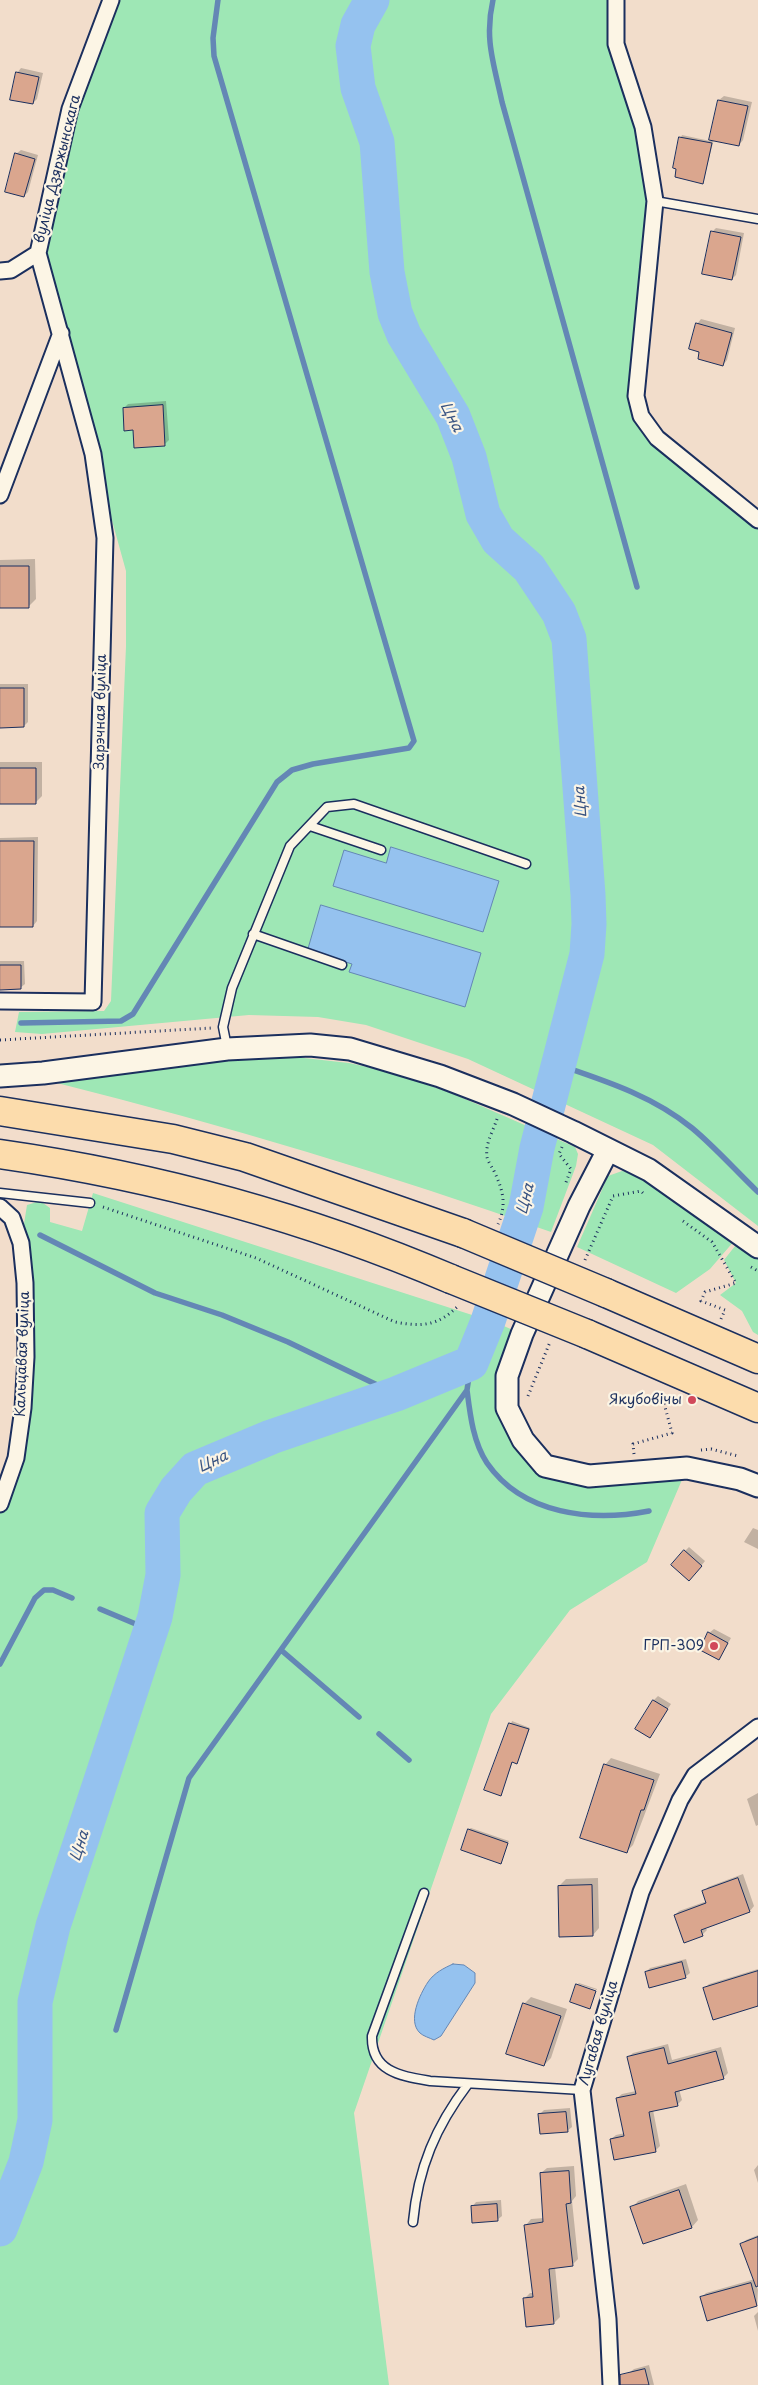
<!DOCTYPE html>
<html>
<head>
<meta charset="utf-8">
<style>
	body { margin:0 }
	canvas { display:block; background:#f2ddcb }
</style>
</head>
<body>
<canvas width="758" height="2385"></canvas>
<script>
const context = document.querySelector('canvas').getContext('2d');
context.lineJoin = 'round';
function fill(path, color) { context.fillStyle = color; context.fill(path, 'evenodd'); }
function stroke(path, color, width, dash) { context.strokeStyle = color; context.lineWidth = width; context.lineCap = dash ? 'butt' : 'round'; context.setLineDash(dash || []); context.stroke(path); }
function label(font, color, halo, rows, align = 'center') {
  context.font = font + ' "Playpen Sans",sans-serif'; context.lineWidth = 4.5; context.setLineDash([]); context.textBaseline = 'middle'; context.strokeStyle = halo; context.fillStyle = color; for (const [text, x, y, turn = 0] of rows) {
    context.save(); context.translate(x, y); context.rotate((+turn || 0) * Math.PI / 180); context.textAlign = isNaN(turn) ? turn : align; if (halo) context.strokeText(text, 0, 0); context.fillText(text, 0, 0); context.restore();
  }
}
const green = new Path2D(`
	M111,0H616L615,13L650,170L641,416L758,520V1226L653,1145L468,1059L366,1025L318,1017L249,1015L42,1034L15,1032L19,1012L104,1011L111,1001L126,646V571L38,253L70,109Z
	M286,1056L349,1063L399,1074L456,1095L575,1147L578,1154L576,1166L551,1232C389,1174 223,1125 57,1083L61,1076Z
	M622,1171L641,1174L735,1240L710,1269L676,1293L577,1247L608,1176Z
	M93,1193L497,1323L522,1334L507,1408L545,1466L687,1468L647,1562L570,1610L491,1714L354,2113L389,2385H0V1504L23,1407L21,1243L27,1205L40,1201L50,1208V1222L82,1231Z
	M743,1236L758,1246V1335L753,1332L742,1311L720,1295L736,1283L724,1260Z`);
const water = new Path2D(`
	M391,847L499,881L483,932L333,886L344,850L386,863Z
	M321,905L481,953L465,1007L349,972L352,964L308,950Z
	M453,1964L464,1965L475,1973V1983L441,2036L434,2040C430,2038 423,2036 420,2033C407,2021 420,1994 428,1982C434,1973 444,1968 453,1964Z`);
const shadow = new Path2D(`
	M21,68L43,73L37,99L33,103L17,73Z
	M724,96L752,102L743,140L739,145L714,139L703,182L674,167L681,137L682,135L710,141L719,100Z
	M21,150L38,155L28,192L24,196L16,154Z
	M716,228L744,233L736,275L732,279L712,232Z
	M701,319L735,328L727,360L723,365L701,351L697,324Z
	M166,401L169,440L165,444L134,429L124,408L128,404Z
	M35,559L36,599L29,606L0,607V560Z
	M0,684H28V722L24,726L0,727Z
	M0,762H42V796L36,802L0,803Z
	M38,837L37,921L33,926H0V838Z
	M0,961H24L25,984L20,988H0Z
	M753,1528L758,1530V1549L744,1542Z
	M689,1547L705,1561L694,1575L685,1551Z
	M714,1629L731,1638L719,1659L709,1633Z
	M658,1696L671,1704L649,1737L654,1700Z
	M512,1721L530,1728L518,1761H513L501,1794L492,1774Z
	M611,1758L660,1774L633,1845L627,1851L605,1765Z
	M758,1793V1825L756,1826L747,1799Z
	M471,1828L509,1841L500,1863L469,1829Z
	M743,1874L754,1906L750,1911L705,1927L707,1930L702,1935L675,1915L679,1911L707,1901L704,1892L708,1887Z
	M598,1878L599,1928L593,1935L559,1886L566,1879Z
	M686,1959L690,1973L685,1977L646,1972L650,1968Z
	M758,1969V2005L704,1989L709,1984Z
	M579,1983L597,1989V1990L578,1984Z
	M531,1997L567,2009L551,2058L544,2065L524,2004Z
	M668,2044L672,2060L721,2047L728,2073L723,2078L679,2089L682,2100L677,2105L653,2110L660,2146L655,2151L611,2139L616,2135L625,2133L617,2098L622,2094L636,2091L628,2057L633,2053Z
	M570,2108L572,2127L567,2131L540,2114L544,2110Z
	M758,2165V2183L754,2170Z
	M574,2166L576,2196L572,2201L578,2259L572,2265L555,2267L560,2317L554,2323L524,2299L530,2293H533L526,2225L531,2219L544,2218L541,2173L547,2168Z
	M686,2184L698,2220L692,2227L643,2243L632,2208L638,2201Z
	M501,2200L502,2216L497,2220L472,2207L476,2202Z
	M758,2235V2268L742,2244L746,2240Z
	M755,2279L758,2290L757,2305L701,2298L706,2293Z
	M758,2312V2331L754,2316Z
	M649,2365L654,2385H632L629,2373L634,2369Z`);
const stream = new Path2D(`
	M493,0C484,39 494,64 502,102L637,587
	M21,1023L121,1021L133,1014L277,782L292,770L313,764L409,748L414,741L214,56L213,38L218,0
	M559,1065C606,1081 653,1096 692,1128C715,1147 736,1171 758,1192
	M40,1235L155,1293L222,1315L288,1342L396,1394
	M467,1390C470,1414 473,1442 487,1463C523,1515 592,1522 649,1511
	M100,1609L150,1630
	M281,1650L359,1717
	M0,1664L35,1598L44,1590H53L72,1598
	M379,1734L409,1760
	M116,2030L189,1778L467,1390L471,1363`);
const river = new Path2D(`
	M0,2229L26,2162L35,2120V2002L53,1926L155,1617L163,1575L162,1513L176,1490L195,1469L271,1437L396,1394L471,1363L488,1321L526,1207L537,1148L587,954L589,924L588,895L569,639L559,613L529,568L498,540L483,514L469,457L453,416L404,335L395,313L387,272L377,142L358,88L353,46L358,25L372,0`);
const building = new Path2D(`
	M16,72L39,77L33,104L10,100Z
	M718,100L748,106L739,146L709,140Z
	M679,137L712,143L703,184L675,177L676,169L673,168Z
	M15,153L35,159L24,197L5,192Z
	M711,231L741,237L732,280L702,274Z
	M696,323L732,333L723,366L698,359L699,352L689,349Z
	M163,405L165,446L134,448L133,430L124,431L123,408Z
	M0,566H29V608H0Z
	M0,688H24V727L0,728Z
	M0,768H36V804H0Z
	M0,841H34L33,927H0Z
	M0,965H21V989L0,990Z
	M684,1550L702,1566L689,1581L671,1565Z
	M708,1632L728,1643L719,1660L700,1650Z
	M653,1700L668,1709L650,1738L635,1729Z
	M509,1723L529,1729L517,1764L512,1762L501,1796L484,1790Z
	M604,1764L654,1780L644,1810H641L627,1853L580,1838Z
	M468,1829L508,1843L501,1864L461,1850Z
	M738,1878L750,1912L701,1930L703,1936L684,1943L674,1915L706,1903L702,1891Z
	M592,1885L593,1936L559,1937L558,1886Z
	M682,1962L686,1978L649,1988L645,1972Z
	M758,1971V2006L713,2020L703,1988Z
	M576,1984L596,1991L590,2009L570,2002Z
	M523,2003L561,2016L544,2066L506,2054Z
	M664,2048L668,2064L716,2051L724,2079L675,2092L678,2106L649,2112L656,2152L614,2160L610,2139L624,2136L616,2098L636,2094L627,2057Z
	M566,2112L568,2132L540,2134L538,2114Z
	M569,2171L571,2203L566,2204L573,2266L549,2269L554,2324L526,2327L523,2298L533,2297L524,2225L543,2222L540,2173Z
	M679,2190L692,2228L643,2244L630,2207Z
	M497,2204L498,2221L472,2223L471,2206Z
	M758,2237V2286L756,2287L740,2244Z
	M751,2283L757,2306L707,2321L700,2297Z
	M645,2369L649,2385H620V2375Z`);
const path = new Path2D(`
	M0,1040L212,1028
	M497,1119C493,1131 485,1144 487,1157C488,1162 492,1167 494,1171C503,1190 507,1205 498,1224
	M562,1147L559,1154L571,1169L565,1185
	M103,1207L256,1258L395,1322C422,1327 438,1326 458,1306
	M683,1221L712,1242L736,1283L705,1292L701,1301L725,1310L721,1319
	M585,1260L613,1196L641,1191L643,1193
	M751,1267L758,1271
	M528,1396L550,1342
	M701,1450L711,1449L738,1456
	M634,1454L633,1444L672,1433L661,1392`);
const lane = new Path2D(`
	M655,201L758,219
	M310,826L381,850
	M253,934L342,965
	M227,1047L223,1027L232,988L290,846L327,807L354,804L526,864
	M0,1193L90,1203
	M424,1893L372,2036C371,2072 401,2076 430,2081L582,2090
	M413,2222C418,2168 436,2126 468,2084`);
const street = new Path2D(`
	M616,0V44L643,127L655,201L636,396L641,416L657,438L758,520
	M0,271L11,270L38,253
	M0,495L61,333
	M0,1001L93,1002L105,538L93,454L38,253L70,109L111,0
	M0,1207L12,1218L21,1243L25,1283L26,1357L23,1408L16,1458L0,1504
	M611,2385L608,2319L582,2090L641,1892L680,1800L695,1775L758,1727`);
const secondary = new Path2D(`
	M0,1076L43,1073L227,1049L310,1045L350,1049L440,1076L513,1104L573,1132L649,1170L758,1247
	M608,1150L579,1206L522,1334L507,1376V1408L523,1440L545,1466L589,1476L687,1468L740,1479L758,1486`);
const highway = new Path2D(`
	M0,1111L173,1139L245,1157L463,1233
	M0,1154C154,1176 308,1218 451,1279
	M606,1293L758,1359
	M587,1334L758,1408`);
const highwayBridge = new Path2D(`
	M463,1233L606,1293
	M451,1279L587,1334`);
const markers = [
	[692,1400,5,"#d1495b"],
	[714,1646,5,"#d1495b"]
];
const streetNames = [
	["вуліца Дзяржынскага",58,169,-76],
	["Зарэчная вуліца",101,712,-89],
	["Кальцавая вуліца",23,1354,-88],
	["Лугавая вуліца",599,2033,-74]
];
const poiNames = [
	["Якубовічы",682,1400],
	["ГРП-309",704,1646]
];
const waterNames = [
	["Цна",451,417,63],
	["Цна",581,802,-94],
	["Цна",526,1199,-76],
	["Цна",213,1462,-25],
	["Цна",80,1846,-72]
];
fill(green, '#9ee7b5');
fill(water, '#95c2ef');
stroke(water, '#6487b5', 1);
fill(shadow, '#0003');
stroke(stream, '#6487b5', 5.5);
stroke(river, '#95c2ef', 35);
fill(building, '#daa68e');
stroke(building, '#1b2f5e', 1);
stroke(lane, '#1b2f5e', 11);
stroke(street, '#1b2f5e', 19);
stroke(secondary, '#1b2f5e', 25);
stroke(highway, '#1b2f5e', 31);
stroke(path, '#1b2f5e', 3, [1, 4]);
stroke(lane, '#fcf5e5', 8);
stroke(street, '#fcf5e5', 15);
stroke(secondary, '#fcf5e5', 21);
stroke(highway, '#fcdcac', 28);
stroke(highwayBridge, '#1b2f5e', 31, []);
stroke(highwayBridge, '#fcdcac', 28);
for (const [x, y, r, color] of markers) { const dot = new Path2D(); dot.arc(x, y, r, 0, 2 * Math.PI); context.fillStyle = color; context.fill(dot); stroke(dot, '#fcf5e5', 2); }
label('14px', '#1b2f5e', '#fcf5e5', streetNames);
label('14px', '#1b2f5e', '#fcf5e5', poiNames, 'right');
label('italic 15px', '#3a5482', '#fcf5e5', waterNames);
</script>
</body>
</html>
